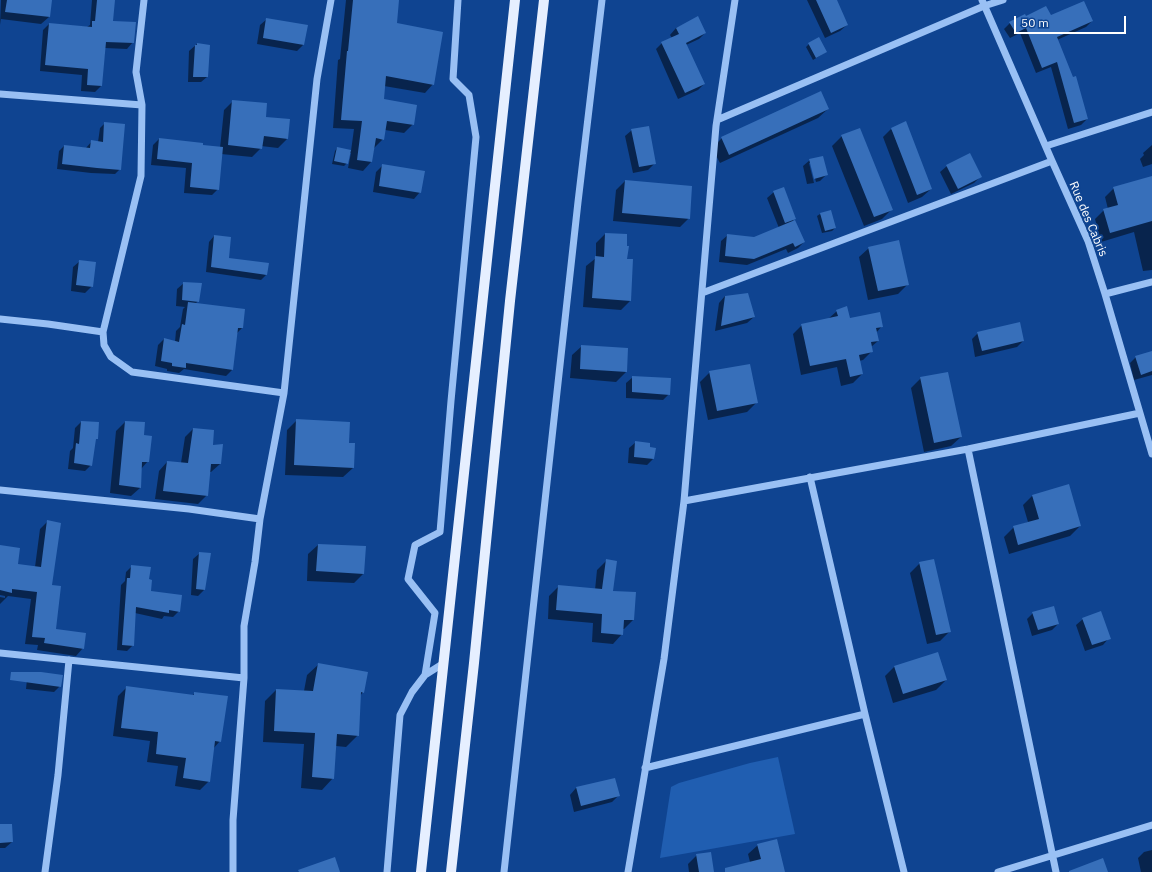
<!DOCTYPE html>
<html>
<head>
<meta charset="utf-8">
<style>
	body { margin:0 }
	#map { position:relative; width:1152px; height:872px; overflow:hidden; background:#0f4491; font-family:"IBM Plex Sans",sans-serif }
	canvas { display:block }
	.scale { position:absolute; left:1014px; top:16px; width:112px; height:18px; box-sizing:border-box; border:2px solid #fff; border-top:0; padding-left:5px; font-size:12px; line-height:14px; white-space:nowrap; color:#fff; -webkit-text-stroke:3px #0f4491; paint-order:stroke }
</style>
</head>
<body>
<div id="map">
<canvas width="1152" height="872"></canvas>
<div class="scale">50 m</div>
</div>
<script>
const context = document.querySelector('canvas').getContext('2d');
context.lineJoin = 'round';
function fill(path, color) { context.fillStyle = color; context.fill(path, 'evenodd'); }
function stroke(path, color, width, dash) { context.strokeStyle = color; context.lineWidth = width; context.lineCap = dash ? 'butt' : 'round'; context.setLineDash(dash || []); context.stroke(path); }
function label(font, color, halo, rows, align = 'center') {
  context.font = font + ' "IBM Plex Sans",sans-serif'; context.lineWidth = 4; context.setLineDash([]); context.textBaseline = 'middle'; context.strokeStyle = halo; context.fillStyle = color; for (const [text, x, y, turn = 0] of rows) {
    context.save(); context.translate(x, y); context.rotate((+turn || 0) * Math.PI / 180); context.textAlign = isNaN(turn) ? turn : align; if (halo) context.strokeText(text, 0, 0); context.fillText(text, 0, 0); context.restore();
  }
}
const green = new Path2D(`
	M778,757L795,834L660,858L671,787L679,783L750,763Z`);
const shadow = new Path2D(`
	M1,0H49V17L41,24L1,19L0,25Z
	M92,0H114L112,22L133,42L127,49L105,48L101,86L95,92L81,91L82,75L40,71L43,30L49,24L87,27L90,25Z
	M346,0H398L396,24L433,84L425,93L384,86L383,100L413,124L404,133L385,130L383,139L374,148L371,162L363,171L348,168L351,153H349L347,163L344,166L332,164L335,151L337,148L351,151L354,129L333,128L338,60L340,59Z
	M807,0H835L847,25L840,31L825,38Z
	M1051,16L1092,21L1086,27L1057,40L1087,119L1081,125L1068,129L1051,67L1036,73L1020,33L1010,38L1004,29L1010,23L1026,17Z
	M698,18L705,33L699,39L686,45L704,84L698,90L678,99L656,49L662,43L672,38L670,35L676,28Z
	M267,19L307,26L303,45L297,51L257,44L260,25Z
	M197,44L207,77L201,82H188L189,51Z
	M809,44L826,52L813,60L806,47Z
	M233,101L264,118L287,139L278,148L261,146V148L252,157L221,154L218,189L212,195L184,193L186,168L151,165L153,145L159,139L202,146L220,148L224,110Z
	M828,109L818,118L720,163L712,148L722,138Z
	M105,123L120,169L115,174L91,173L57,169L59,151L64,146L86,148L92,141L98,142L100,128Z
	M891,129L931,189L922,197L908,203L883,137Z
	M632,130L655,163L648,170L633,173L625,136Z
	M842,136L891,210L882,219L864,226L832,146Z
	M1152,145V164L1143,167L1140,159L1144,155L1143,153Z
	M810,160L826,175L820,181L816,182L811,163H809L814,183L807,184L803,166Z
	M383,165L420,192L414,199L373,192L376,172Z
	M947,166L980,177L974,183L951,194L940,172Z
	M625,181L689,218L680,227L613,221L616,190Z
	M1114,188L1152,218V270L1143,271L1134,232L1101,242L1095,219L1104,210L1108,209L1105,197Z
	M774,192L795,218L793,220L804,242L798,248L788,253L786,249L747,265L719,262L721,241L728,235L754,238L779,228L767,198Z
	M820,214L835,228L832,231L822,233L817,216Z
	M605,234L626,260L630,301L621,310L583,307L586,266L596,258V243Z
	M214,236L228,259L266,275L261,280L206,272L209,242Z
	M869,248L908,284L898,294L868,300L859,257Z
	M80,261L92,286L85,293L71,291L73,267Z
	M184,283L198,301L195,304L242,328L236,334L232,370L226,376L184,369L179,373L167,371V369L155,366L158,345L164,339L175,342L176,331L180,327L183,309L185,307L176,306L177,289Z
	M725,296L754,317L747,323L715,331L719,303Z
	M837,311L849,320L882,326L876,333L878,341L871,347L872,351L863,360L859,361L862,374L853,383L841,386L837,367L801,375L793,334L802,325L828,319Z
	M978,333L1023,341L1017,347L975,357L972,339Z
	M582,346L626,372L616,382L570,378L572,355Z
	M1152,352V375L1134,380L1130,363L1136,357Z
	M710,372L757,402L747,412L708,420L700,382Z
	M633,377L669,394L663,400L626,398V383Z
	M921,378L961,437L951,446L924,452L911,388Z
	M297,420L348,443L353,468L343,477L285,475L287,430Z
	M81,422L95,440L91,465L85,471L68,469L70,451L73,448L75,428Z
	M125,422L143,436L148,461L141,469L140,488L131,496L110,493L116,431Z
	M193,429L212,446L220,464L211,472H209L207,495L198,504L155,499L159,471L167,462L181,463L185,437Z
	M636,442L653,459L647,465L628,463L629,448Z
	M1032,496L1080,526L1070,536L1009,554L1004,537L1014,527L1028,522L1023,505Z
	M47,522L55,630L83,648L76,656L37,650L38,645L25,644L31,599L8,596L0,604V597L5,598V596L0,595V546L17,565L35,567L40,529Z
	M318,545L363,574L354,583L307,581L308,554Z
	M200,553L204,590L198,596L191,595L193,559Z
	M607,560L612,592L633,620L624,629H622V634L613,644L592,642L593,623L548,619L549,596L559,586L595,590L597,570Z
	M920,563L950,631L940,641L927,644L910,573Z
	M132,566L148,580L150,592L179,611L173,617L164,616L162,619L135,613L133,645L127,651L117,650L121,585L125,581L126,572Z
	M1033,613L1058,624L1052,630L1032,636L1027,619Z
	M1083,619L1109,638L1103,645L1085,651L1076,625Z
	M319,664L363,692L360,696L358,735L346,747L336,746L333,778L322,790L301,788L304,744L263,742L265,701L276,690L304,691L307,675Z
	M895,666L946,680L936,690L893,703L885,676Z
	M27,679L60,686L54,692L26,689Z
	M127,687L192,696L195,693L220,741L213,749L209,781L200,790L175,786L178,766L147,762L150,741L113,736L118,696Z
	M576,788L618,796L612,802L574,812L570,795Z
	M0,825L12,842L5,848H0Z
	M758,845L784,872H732L750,862L748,854Z
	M1152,850V872H1141L1138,858L1144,852Z
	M697,855L713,872H689L688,864Z`);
const building = new Path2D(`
	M7,0H52L50,17L5,12Z
	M97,0H115L113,21L136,22L134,43L106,42L102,86L87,85L88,69L45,65L49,23L92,27V21H95Z
	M353,0H399L397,23L443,32L434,85L386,76L384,99L417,105L414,125L387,121L384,140L376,138L372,162L357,160L362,121L341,120L347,51H348Z
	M816,0H837L848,25L831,33Z
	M1084,1L1093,21L1057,37L1073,77L1076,76L1088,119L1074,123L1057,62L1042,68L1026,28L1016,33L1009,22L1025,14L1026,16L1046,6L1051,15Z
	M698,16L706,33L686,43L705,84L685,93L661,42L679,34L676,28Z
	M266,18L308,25L304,45L263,38Z
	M819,37L827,52L816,58L808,43Z
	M197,43L210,45L208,77H193L195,45H197Z
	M821,91L829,109L729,155L721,137Z
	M232,100L267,103L266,117L290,119L288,139L264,136L262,149L228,145Z
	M906,121L932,189L917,195L891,128Z
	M104,122L125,124L121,170L97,168L62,164L64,145L90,148L91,140L103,142Z
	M649,126L656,164L639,167L631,129Z
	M860,128L893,210L874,217L841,135Z
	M159,138L203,143V145L223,147L219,190L190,187L192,163L157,159Z
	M337,147L351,150L348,164L334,161Z
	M970,153L982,177L958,189L946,165Z
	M823,156L828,175L814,179L809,159Z
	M382,164L425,171L421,193L379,186Z
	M1152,176V221L1110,233L1103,209L1118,205L1113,187Z
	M625,180L692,186L690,219L622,213Z
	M784,187L796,219L785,223L773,191Z
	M831,210L836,228L825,231L820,213Z
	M795,220L805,242L795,247L793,243L754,259L725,256L727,234L754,237Z
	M605,233L627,234V246H629L627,259H633L631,301L592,298L595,256L604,257Z
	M214,235L231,237L229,258L269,263L267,275L211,267Z
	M899,240L909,285L878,291L868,247Z
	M79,260L96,262L93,287L76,285Z
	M183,282L202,283L199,302L182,300Z
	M748,293L755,317L721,326L725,296Z
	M188,302L245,309L243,328H238L233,370L186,363V368L172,366V363L161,361L164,338L179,342L182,324L185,325Z
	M847,306L850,318L880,312L883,327L876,328L879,341L871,342L873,352L859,355L863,374L850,377L846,359L810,366L801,324L838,316L836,310Z
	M1020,322L1024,341L982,351L977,332Z
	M581,345L628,348L627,372L580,369Z
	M1152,351V371L1141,375L1135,356Z
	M750,364L758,403L717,411L709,371Z
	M948,372L962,437L934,443L920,377Z
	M632,376L671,378L670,395L632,392Z
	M296,419L350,422L349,443H355L354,468L294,465Z
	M81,421L99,422L98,439H96L92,466L74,463L76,443L79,444Z
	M125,421L145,422L144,435L152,436L149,462H142L141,488L119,485Z
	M193,428L214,430L213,445L223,444L221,464H211L208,496L163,491L167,461L188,463Z
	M635,441L650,443V447L656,448L654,459L634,457Z
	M1069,484L1081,526L1018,545L1013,526L1039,519L1032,495Z
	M47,520L61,523L52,585L61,586L56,629L86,633L84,649L44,643L45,638L32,637L37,592L12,589V593L0,590V545L20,548L18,564L41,567Z
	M318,544L366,546L364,574L316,571Z
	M199,552L211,553L205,590L196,589Z
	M606,559L617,561L613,591L636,592L634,620H624L623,635L601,633L602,614L556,610L558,585L602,589Z
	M934,559L951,632L936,635L919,562Z
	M131,565L151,567L149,579L152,580L151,591L182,595L180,612L169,610V613L136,607L134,646L122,645L127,578H130Z
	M1054,606L1059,624L1038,630L1032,612Z
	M1101,611L1111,639L1092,645L1082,618Z
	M938,652L947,680L903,694L894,666Z
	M318,663L368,672L364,693L361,692L359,736L337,734L334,779L312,777L315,733L274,731L276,689L313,691Z
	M11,672H41L63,675L61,687L10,680Z
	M126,686L194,695V692L228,696L221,742L215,741L210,782L183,778L186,758L156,754L158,732L121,728Z
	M615,778L620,796L581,806L576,787Z
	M0,824H12L13,842L0,843Z
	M777,839L785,872H725V868L761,859L757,844Z
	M711,852L714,872H699L696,854Z
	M335,857L340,872H299L298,870Z
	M1103,858L1108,872H1069V871Z`);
const minor = new Path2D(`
	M144,0L136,72L142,105L141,176L103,332L104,345L111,357L132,372L284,393
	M982,0L1052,161L1088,241L1105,294L1152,454
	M0,94L142,105
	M717,120L984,6L1003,0
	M1046,146L1152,112
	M702,293L1052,161
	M1105,294L1152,282
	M0,319L48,324L103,332
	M968,449L1056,872
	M810,477L865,714L904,872
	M0,490L189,509L260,519
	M684,501L968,449L1140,413
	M0,653L244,678
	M425,675L435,613L408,579L415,545L440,532L451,401L476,137L469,95L453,79L458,0
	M645,768L865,714
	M45,872L58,775L69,660
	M233,872V820L244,678V626L255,562L260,519L284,393L317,79L331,0
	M387,872L400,715L412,692L425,675L444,663
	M504,872L578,202L602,0
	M628,872L664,659L684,501L716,126L735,0
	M998,872L1152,825`);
const major = new Path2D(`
	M421,872L515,0
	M451,872L474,663L510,301L544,0`);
const streetNames = [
	["Rue des Cabris",1088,219,67]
];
fill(green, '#205eb1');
fill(shadow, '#0007');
fill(building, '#376fba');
stroke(minor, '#99c0f4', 7);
stroke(major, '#e6efff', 10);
label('12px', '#fff', '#0f4491', streetNames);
</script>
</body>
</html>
